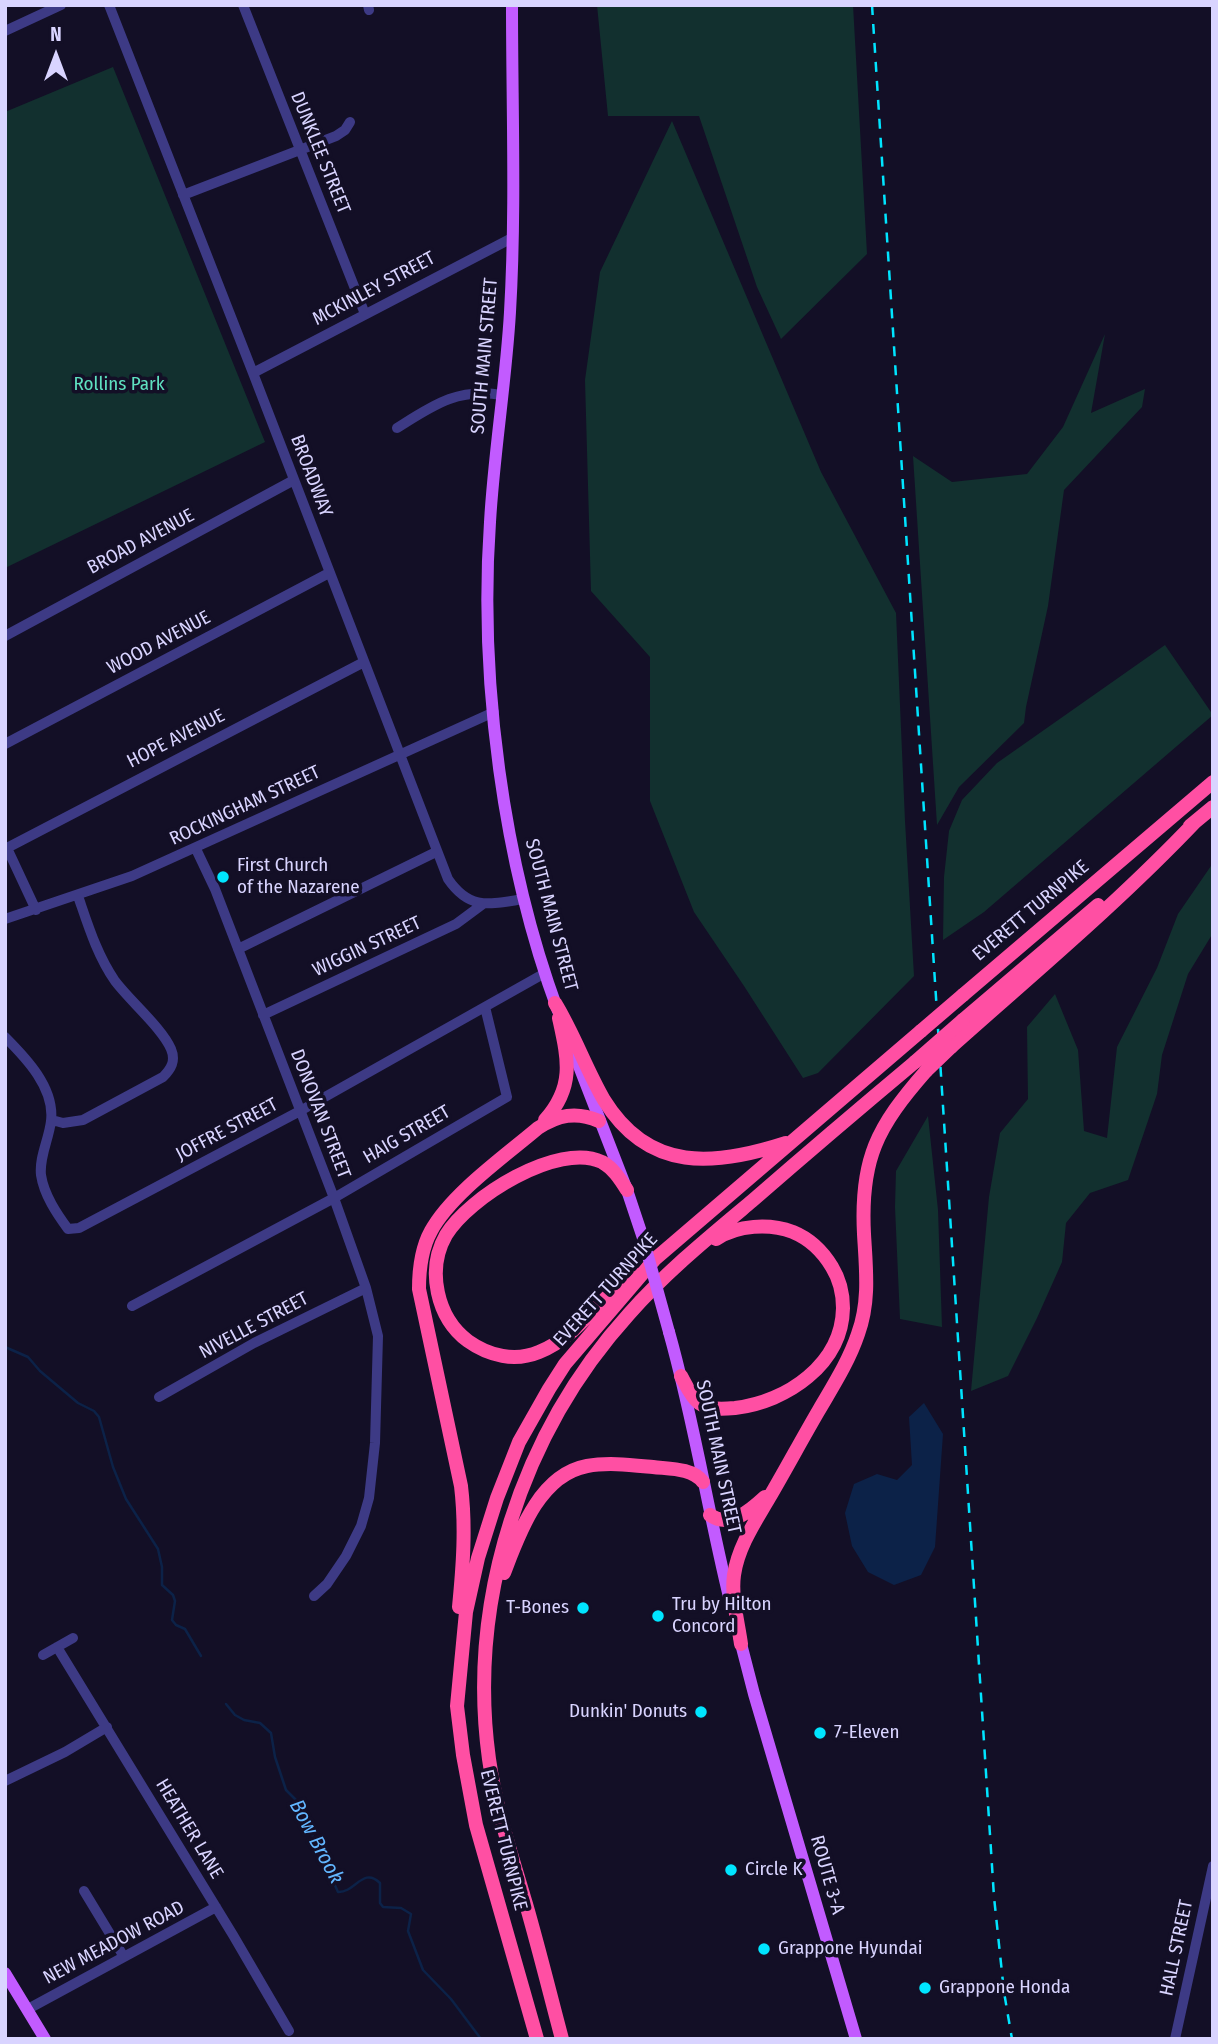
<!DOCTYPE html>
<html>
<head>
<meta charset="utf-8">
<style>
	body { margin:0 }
	#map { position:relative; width:1218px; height:2044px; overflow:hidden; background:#130f26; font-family:"Fira Sans Condensed",sans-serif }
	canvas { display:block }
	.frame { position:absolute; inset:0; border:7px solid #d9d4ff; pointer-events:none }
	.north { position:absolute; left:21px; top:21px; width:70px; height:70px; -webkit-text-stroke:5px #130f26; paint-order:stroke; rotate:0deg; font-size:19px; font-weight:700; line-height:28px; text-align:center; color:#d9d4ff }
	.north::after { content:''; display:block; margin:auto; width:24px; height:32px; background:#d9d4ff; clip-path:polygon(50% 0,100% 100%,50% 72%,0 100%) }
</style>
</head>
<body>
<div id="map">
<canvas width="1218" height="2044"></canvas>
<div class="frame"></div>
<div class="north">N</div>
</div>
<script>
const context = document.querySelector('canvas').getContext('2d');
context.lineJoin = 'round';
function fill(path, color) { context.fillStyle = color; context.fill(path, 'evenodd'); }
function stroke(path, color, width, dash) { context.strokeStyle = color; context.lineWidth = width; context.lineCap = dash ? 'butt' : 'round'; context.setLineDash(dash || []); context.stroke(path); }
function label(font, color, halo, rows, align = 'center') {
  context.font = font + ' "Fira Sans Condensed",sans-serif'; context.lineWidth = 7; context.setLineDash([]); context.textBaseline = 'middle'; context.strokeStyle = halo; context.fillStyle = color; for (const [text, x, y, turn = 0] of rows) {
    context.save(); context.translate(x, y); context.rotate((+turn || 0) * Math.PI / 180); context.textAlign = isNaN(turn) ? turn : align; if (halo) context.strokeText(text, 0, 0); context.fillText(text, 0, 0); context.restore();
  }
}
const green = new Path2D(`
	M597,5H853L867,254L781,339L757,287L699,116H608Z
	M113,67L265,442L5,568V112Z
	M672,121L821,472L896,613L905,821L914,976L818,1073L803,1078L744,986L694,912L650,801V657L591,591L585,380L600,272Z
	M1105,334L1091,413L1145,389L1142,407L1064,490L1048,606L1026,707L1024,723L959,787L937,825L913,456L952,482L1027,474L1063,427Z
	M1165,645L1213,715L984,912L943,940L944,877L949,831L962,800L997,763Z
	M1213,863V933L1188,974L1162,1055L1157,1094L1128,1180L1090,1193L1066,1223L1062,1262L1037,1318L1008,1376L971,1391L989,1197L1000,1133L1028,1099L1027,1027L1055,994L1078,1050L1084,1131L1107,1138L1117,1047L1157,968L1178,914Z
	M928,1116L938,1210L942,1327L900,1319L895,1207L896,1171Z`);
const water = new Path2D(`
	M924,1403L943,1434L935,1547L921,1575L894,1585L868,1572L852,1546L845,1513L854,1484L877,1474L897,1480L912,1465L909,1417Z`);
const stream = new Path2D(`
	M5,1347L28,1357L40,1371L78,1403L94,1411L99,1417L113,1467L126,1499L158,1549L162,1567V1585L173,1595L175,1601L172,1620L176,1625L185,1629L201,1656
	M226,1704L235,1715L244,1720L260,1723L271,1733L275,1757L286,1790L297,1801L338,1892C355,1893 363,1866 380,1883V1903L383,1907L401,1908L411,1914L408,1931L423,1970L451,1999L481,2039`);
const minor = new Path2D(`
	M109,5L253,373L448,879C470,911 490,904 524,899
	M243,5L365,314
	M368,5L369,10
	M5,31L61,5
	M183,195L336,136L345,130L350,122
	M253,373L512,238
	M397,428C432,406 458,387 502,395
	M5,636L294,480
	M5,744L329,573
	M7,848L36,910
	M5,849L364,662
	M196,849L215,889L334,1198L366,1288L378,1336L375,1443L369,1498L361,1526L346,1556L327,1584L314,1596
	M5,919L132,876L494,712
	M238,949L436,852
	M263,1015L456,924L483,904
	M5,1037C26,1058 55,1088 51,1121C49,1139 39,1157 41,1175C44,1195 57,1214 68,1229L79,1228L300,1111L545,973
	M52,1120L63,1123L83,1120L163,1077C171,1069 176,1061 171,1049C162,1028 130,1001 115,981C97,955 88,925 78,896
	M132,1306L334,1198L507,1097L485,1007
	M159,1397L254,1343L366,1288
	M57,1647L233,1935L289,2031
	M43,1655L73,1638
	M5,1781L65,1752L107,1727
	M84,1891L124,1957
	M28,2009L216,1907
	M1175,2039L1213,1866`);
const major = new Path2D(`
	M512,5C512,107 516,210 510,312C506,382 494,452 490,522C479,680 503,862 558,1011
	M572,1048L627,1190L643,1238
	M669,1332C694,1420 708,1512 730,1601
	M739,1636L754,1694L856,2039
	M5,1973L45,2039`);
const highway = new Path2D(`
	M1190,826L1213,807
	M963,995L1213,782
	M555,1003C574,1034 586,1069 604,1100C649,1173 715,1166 786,1143
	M963,1020L1098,905
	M951,1047C1034,973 1119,902 1196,821
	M545,1120C575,1086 568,1059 559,1018
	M627,1190C620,1179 613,1168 602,1162C558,1141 468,1198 446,1235C426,1270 437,1318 468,1341C489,1356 515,1362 539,1352C578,1336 601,1298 633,1273
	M681,1376C686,1385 691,1397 699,1403C709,1410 723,1409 735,1408C787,1402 842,1364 843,1308C843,1294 840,1280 832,1267C823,1252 810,1239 793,1232C769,1223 738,1225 716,1239
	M710,1515C730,1529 751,1510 765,1497
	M504,1573C519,1534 539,1475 587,1466C608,1462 632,1465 653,1467C670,1469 692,1468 703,1482
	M459,1607C463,1566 466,1527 461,1486L419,1289C419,1269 421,1249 431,1231C451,1194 505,1156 538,1128C558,1115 576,1111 599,1121
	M741,1644C738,1622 731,1597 734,1575C738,1547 755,1522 769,1498C786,1469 802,1439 819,1410C833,1386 849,1361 858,1334C870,1301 866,1269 864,1234C860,1159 877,1127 926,1071
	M537,2039L476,1825L463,1755L457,1706L466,1612L478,1558L497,1498L519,1442L549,1389L565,1364L655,1259L921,1031
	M562,2039C550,1994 539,1949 526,1904C512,1856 496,1809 489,1759C467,1600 522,1432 629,1314C666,1272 709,1237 752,1201C806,1154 860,1108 915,1062`);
const rail = new Path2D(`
	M872,5L994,1897L1004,1992L1012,2039`);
const majorBridge = new Path2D(`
	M643,1238L669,1332`);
const highwayBridge = new Path2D(`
	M921,1031L963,995
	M915,1062L963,1020
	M926,1071L951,1047`);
const markers = [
	[223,877,7,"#00e5ff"],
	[583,1608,7,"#00e5ff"],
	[658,1616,7,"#00e5ff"],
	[701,1712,7,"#00e5ff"],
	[820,1733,7,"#00e5ff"],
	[731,1870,7,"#00e5ff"],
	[764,1949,7,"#00e5ff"],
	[925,1988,7,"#00e5ff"]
];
const streetNames = [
	["DUNKLEE STREET",320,153,68],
	["MCKINLEY STREET",374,289,-28],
	["SOUTH MAIN STREET",485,356,-85],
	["BROADWAY",311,476,69],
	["BROAD AVENUE",141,542,-28],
	["WOOD AVENUE",159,643,-28],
	["HOPE AVENUE",176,739,-27],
	["ROCKINGHAM STREET",245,806,-25],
	["EVERETT TURNPIKE",1031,911,-40],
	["SOUTH MAIN STREET",551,915,75],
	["WIGGIN STREET",367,947,-25],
	["DONOVAN STREET",320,1114,69],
	["JOFFRE STREET",227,1130,-28],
	["HAIG STREET",407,1135,-30],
	["EVERETT TURNPIKE",606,1290,-48],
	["NIVELLE STREET",254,1326,-28],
	["SOUTH MAIN STREET",718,1457,78],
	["HEATHER LANE",189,1829,59],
	["EVERETT TURNPIKE",503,1840,76],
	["ROUTE 3-A",827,1875,74],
	["NEW MEADOW ROAD",114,1943,-28],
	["HALL STREET",1177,1948,-78]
];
const parkNames = [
	["Rollins Park",119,385]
];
const poiNames = [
	["First Church",237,866],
	["of the Nazarene",237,888],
	["Tru by Hilton",672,1605],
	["Concord",672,1627],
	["T-Bones",569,1608,"right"],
	["Dunkin' Donuts",687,1712,"right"],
	["7-Eleven",834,1733],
	["Circle K",745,1870],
	["Grappone Hyundai",778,1949],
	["Grappone Honda",939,1988]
];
const waterNames = [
	["Bow Brook",316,1842,62]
];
fill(green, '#12302f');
fill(water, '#0c2248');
stroke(stream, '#0c2248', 2.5);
stroke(minor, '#3d3a85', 10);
stroke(major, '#c25bff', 12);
stroke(highway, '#ff4fa3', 14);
stroke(rail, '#00e5ff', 2.5, [10, 9]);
stroke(majorBridge, '#c25bff', 12);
stroke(highwayBridge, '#ff4fa3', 14);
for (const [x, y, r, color] of markers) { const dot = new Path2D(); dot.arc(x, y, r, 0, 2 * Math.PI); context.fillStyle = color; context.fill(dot); stroke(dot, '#130f26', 2.5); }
label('19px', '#d9d4ff', '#130f26', streetNames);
label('19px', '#5fe0c0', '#130f26', parkNames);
label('19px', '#d9d4ff', '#130f26', poiNames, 'left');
label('italic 21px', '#62b6ff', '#130f26', waterNames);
</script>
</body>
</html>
